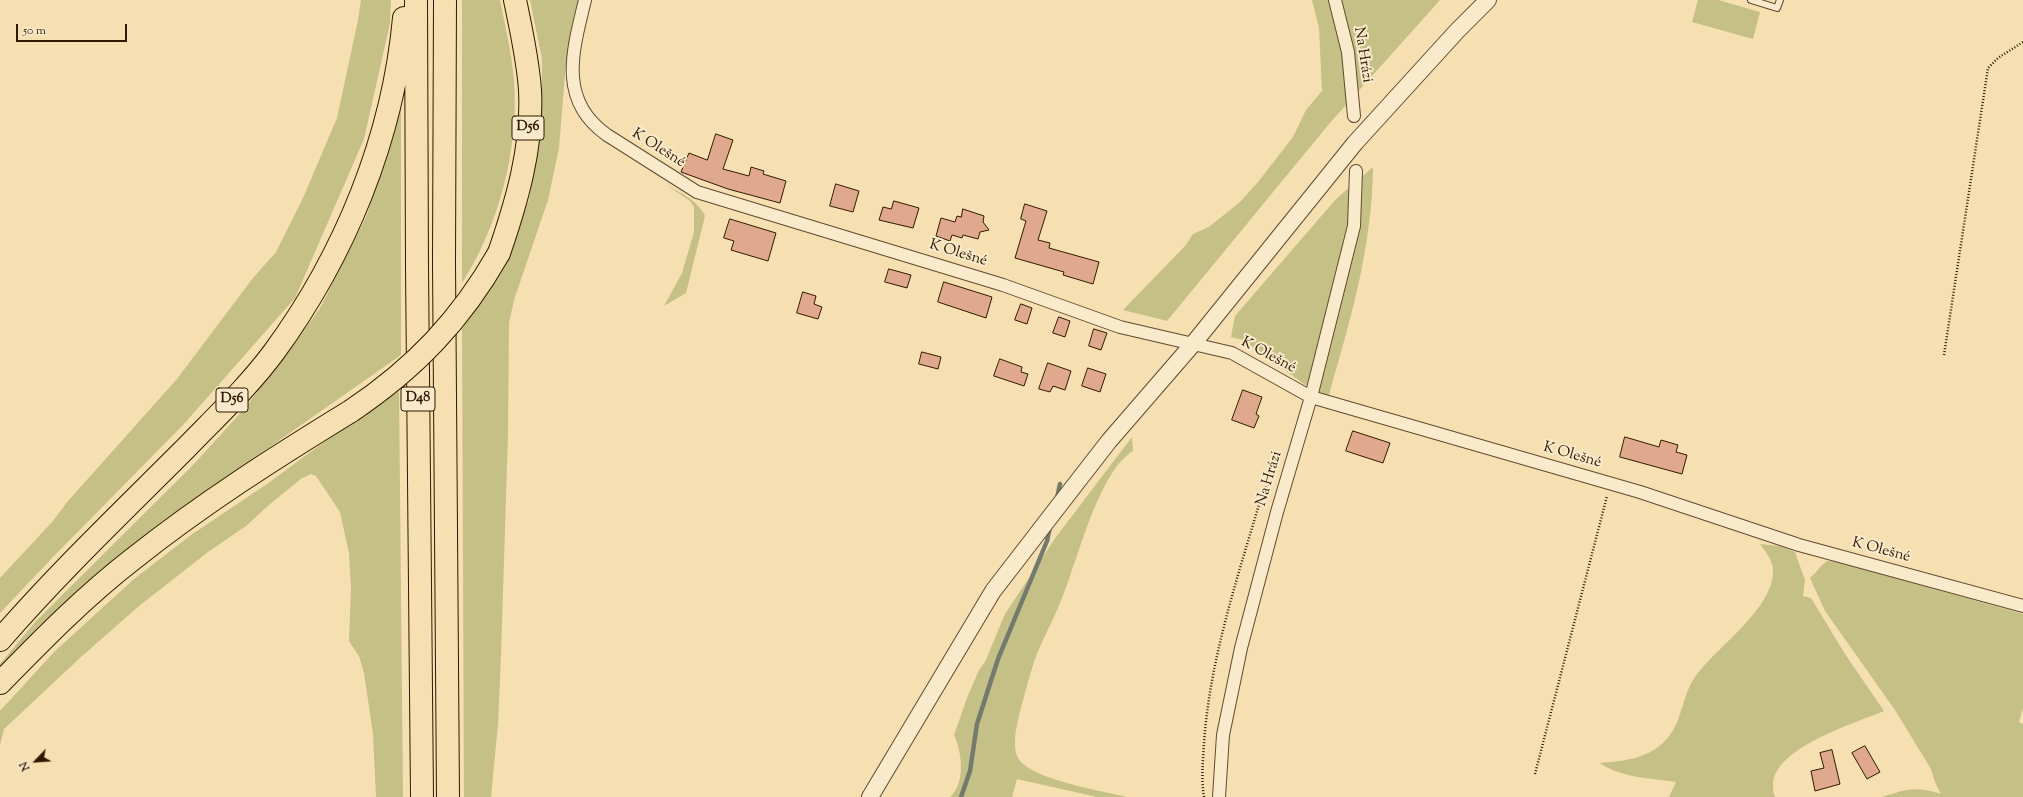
<!DOCTYPE html>
<html>
<head>
<meta charset="utf-8">
<style>
	body { margin:0 }
	#map { position:relative; width:2023px; height:797px; overflow:hidden; background:#f6dfb0; font-family:"Sorts Mill Goudy",serif }
	canvas { display:block }
	.north { position:absolute; left:16px; top:741px; width:40px; height:40px; -webkit-text-stroke:3px #f9eacc; paint-order:stroke; rotate:245deg; font-size:11px; font-weight:700; line-height:16px; text-align:center; color:#2f1901 }
	.north::after { content:''; display:block; margin:auto; width:14px; height:18px; background:#2f1901; clip-path:polygon(50% 0,100% 100%,50% 72%,0 100%) }
	.scale { position:absolute; left:16px; top:24px; width:111px; height:18px; box-sizing:border-box; border:2px solid #2f1901; border-top:0; padding-left:5px; font-size:12px; line-height:14px; white-space:nowrap; color:#2f1901; -webkit-text-stroke:3px #f9eacc; paint-order:stroke }
</style>
</head>
<body>
<div id="map">
<canvas width="2023" height="797"></canvas>
<div class="north">N</div>
<div class="scale">50 m</div>
</div>
<script>
const context = document.querySelector('canvas').getContext('2d');
context.lineJoin = 'round';
function fill(path, color) { context.fillStyle = color; context.fill(path, 'evenodd'); }
function stroke(path, color, width, dash) { context.strokeStyle = color; context.lineWidth = width; context.lineCap = dash ? 'butt' : 'round'; context.setLineDash(dash || []); context.stroke(path); }
function label(font, color, halo, rows, align = 'center') {
  context.font = font + ' "Sorts Mill Goudy",serif'; context.lineWidth = 4; context.setLineDash([]); context.textBaseline = 'middle'; context.strokeStyle = halo; context.fillStyle = color; for (const [text, x, y, turn = 0] of rows) {
    context.save(); context.translate(x, y); context.rotate((+turn || 0) * Math.PI / 180); context.textAlign = isNaN(turn) ? turn : align; if (halo) context.strokeText(text, 0, 0); context.fillText(text, 0, 0); context.restore();
  }
}
const green = new Path2D(`
	M361,0H391L390,23L364,139L295,298L183,425L53,557L0,613V578L53,521L68,501L177,379L253,278L276,252L303,198L337,118L358,20Z
	M462,0H500C505,26 512,54 514,81C519,149 499,225 462,283Z
	M530,0H580L566,62L559,148L548,200L514,300L509,323L508,434L501,655L498,724L491,797H464L462,329L495,279L529,200L542,119V59Z
	M1312,0H1440L1329,124L1167,321L1123,310L1186,245L1193,234L1209,227L1240,202L1258,182L1293,137L1306,110L1322,91L1319,28Z
	M1698,0H1718L1760,12L1753,39L1692,22Z
	M401,108V355L147,533L107,565L39,626L0,669V664L35,622L195,463L244,409L319,310L366,217Z
	M1373,167C1372,249 1350,321 1328,398L1304,384L1243,340L1231,337L1235,316L1336,199Z
	M665,184C680,193 698,200 705,216L686,293L664,306L682,273L694,232V207L690,201Z
	M399,391L403,797H376L373,734L364,673L359,656L349,641L351,588L349,553L345,535L340,512L316,476L311,474L302,478L270,504L246,526L208,552L139,606L81,657L4,729L0,745V711L54,652L134,579L191,535L267,484L346,426Z
	M1132,437L1133,451C1098,472 1078,560 1062,598C1054,619 1043,638 1035,659C1029,676 1025,694 1020,711C1017,726 1012,741 1017,756C1026,779 1103,791 1127,797H1097L1017,779L1012,797H950C966,783 962,752 954,735L967,698L979,670L985,662L1005,614L1056,537Z
	M1760,544L1779,546L1795,552L1805,580L1803,596L1811,598L1845,654L1884,711C1855,723 1773,748 1773,785C1773,789 1773,793 1775,797H1669L1676,782C1651,778 1621,778 1600,763C1624,761 1646,759 1664,742C1683,724 1681,697 1695,677C1716,647 1773,610 1773,571C1773,561 1766,552 1760,544Z
	M1827,561L1838,562L2023,614V708L2019,722L2023,724V797H1882C1908,789 1915,786 1941,794L1935,782L1931,769L1895,710L1825,611L1810,578C1817,572 1819,567 1827,561Z`);
const stream = new Path2D(`
	M1057,498L1060,484
	M961,797L970,771L977,724L998,659L1047,541L1050,527`);
const building = new Path2D(`
	M716,134L733,140L723,169L749,176L751,167L764,171L763,174L786,181L780,203L728,189L681,172L689,153L707,160Z
	M836,184L859,191L853,212L830,206Z
	M894,201L919,208L913,228L879,220L883,207L891,209Z
	M1025,204L1047,211L1038,240L1050,243L1049,248L1099,262L1093,284L1063,275L1064,272L1015,258L1026,221L1021,219Z
	M963,209L984,216L983,222L989,230L980,232L978,239L963,235L962,238L952,235L950,241L936,236L941,218L955,222L957,216L961,217Z
	M730,219L776,233L768,261L731,250L734,241L724,238Z
	M889,269L911,275L907,288L885,282Z
	M944,282L992,297L986,318L938,302Z
	M803,292L816,296L814,304L822,307L818,319L797,313Z
	M1021,304L1032,308L1027,324L1015,320Z
	M1059,317L1070,321L1065,337L1053,333Z
	M1094,329L1107,333L1101,350L1089,346Z
	M922,352L941,357L938,369L919,364Z
	M1000,359L1022,367L1021,372L1028,374L1024,386L994,376Z
	M1048,363L1071,371L1065,390L1053,386L1050,392L1039,389Z
	M1088,368L1106,374L1100,392L1082,386Z
	M1243,390L1262,397L1256,414L1259,416L1254,428L1232,420Z
	M1353,431L1390,443L1383,463L1346,451Z
	M1625,437L1659,447L1661,440L1678,445L1676,452L1687,455L1682,474L1620,457Z
	M1865,746L1880,772L1867,779L1852,753Z
	M1832,750L1840,784L1815,791L1811,771L1824,768L1820,753Z`);
const path = new Path2D(`
	M1944,355L1988,68L1998,58L2023,42
	M1535,774L1607,496
	M1204,797C1201,779 1203,761 1204,743C1210,657 1239,573 1263,491L1273,479`);
const service = new Path2D(`
	M1751,0L1777,8L1780,0`);
const minor = new Path2D(`
	M585,0C573,50 557,100 607,135L697,192L1003,285L1120,327L1232,353L1311,397L1640,492L1799,545L2023,606
	M1335,0L1348,52L1354,116
	M1219,797L1223,735L1241,648L1277,512L1311,397L1354,226L1356,171`);
const tertiary = new Path2D(`
	M870,797L993,591L1064,499L1109,441L1193,344L1355,143L1457,31L1488,0`);
const motorway = new Path2D(`
	M416,0L417,267L422,797
	M445,0L444,263L448,797
	M499,253C517,201 533,146 530,90C528,60 521,29 515,0
	M0,640C58,573 123,511 186,448C216,417 248,387 274,352C345,255 393,138 404,18
	M0,683C42,640 85,596 133,559C202,504 276,457 351,411`);
const motorwayBridge = new Path2D(`
	M351,411C415,368 461,320 499,253`);
const shields = [
	[528,128,32],
	[418,399,34],
	[232,400,32]
];
const shieldNames = [
	["D56",528,128],
	["D48",418,399],
	["D56",232,400]
];
const streetNames = [
	["Na Hrázi",1362,55,81],
	["K Olešné",658,149,32],
	["K Olešné",958,254,17],
	["K Olešné",1268,356,28],
	["K Olešné",1572,456,16],
	["Na Hrázi",1270,479,-73],
	["K Olešné",1881,551,15]
];
fill(green, '#c4c086');
stroke(stream, '#737a6e', 4.5);
fill(building, '#e0a98e');
stroke(building, '#2f1901', 1);
stroke(service, '#614a2d', 8);
stroke(minor, '#614a2d', 14);
stroke(tertiary, '#614a2d', 18);
stroke(motorway, '#2f1901', 24);
stroke(path, '#2f1901', 2.5, [1, 2]);
stroke(service, '#f9eacc', 6);
stroke(minor, '#f9eacc', 12);
stroke(tertiary, '#f9eacc', 16);
stroke(motorway, '#f6dfb0', 22);
stroke(motorwayBridge, '#2f1901', 24, []);
stroke(motorwayBridge, '#f6dfb0', 22);
for (const [x, y, w] of shields) { const box = new Path2D(); box.roundRect(x - w / 2, y - 12, w, 24, 3); context.fillStyle = '#f9eacc'; context.fill(box); stroke(box, '#2f1901', 1); }
label('bold 14px', '#2f1901', null, shieldNames);
label('15px', '#2f1901', '#f9eacc', streetNames);
</script>
</body>
</html>
